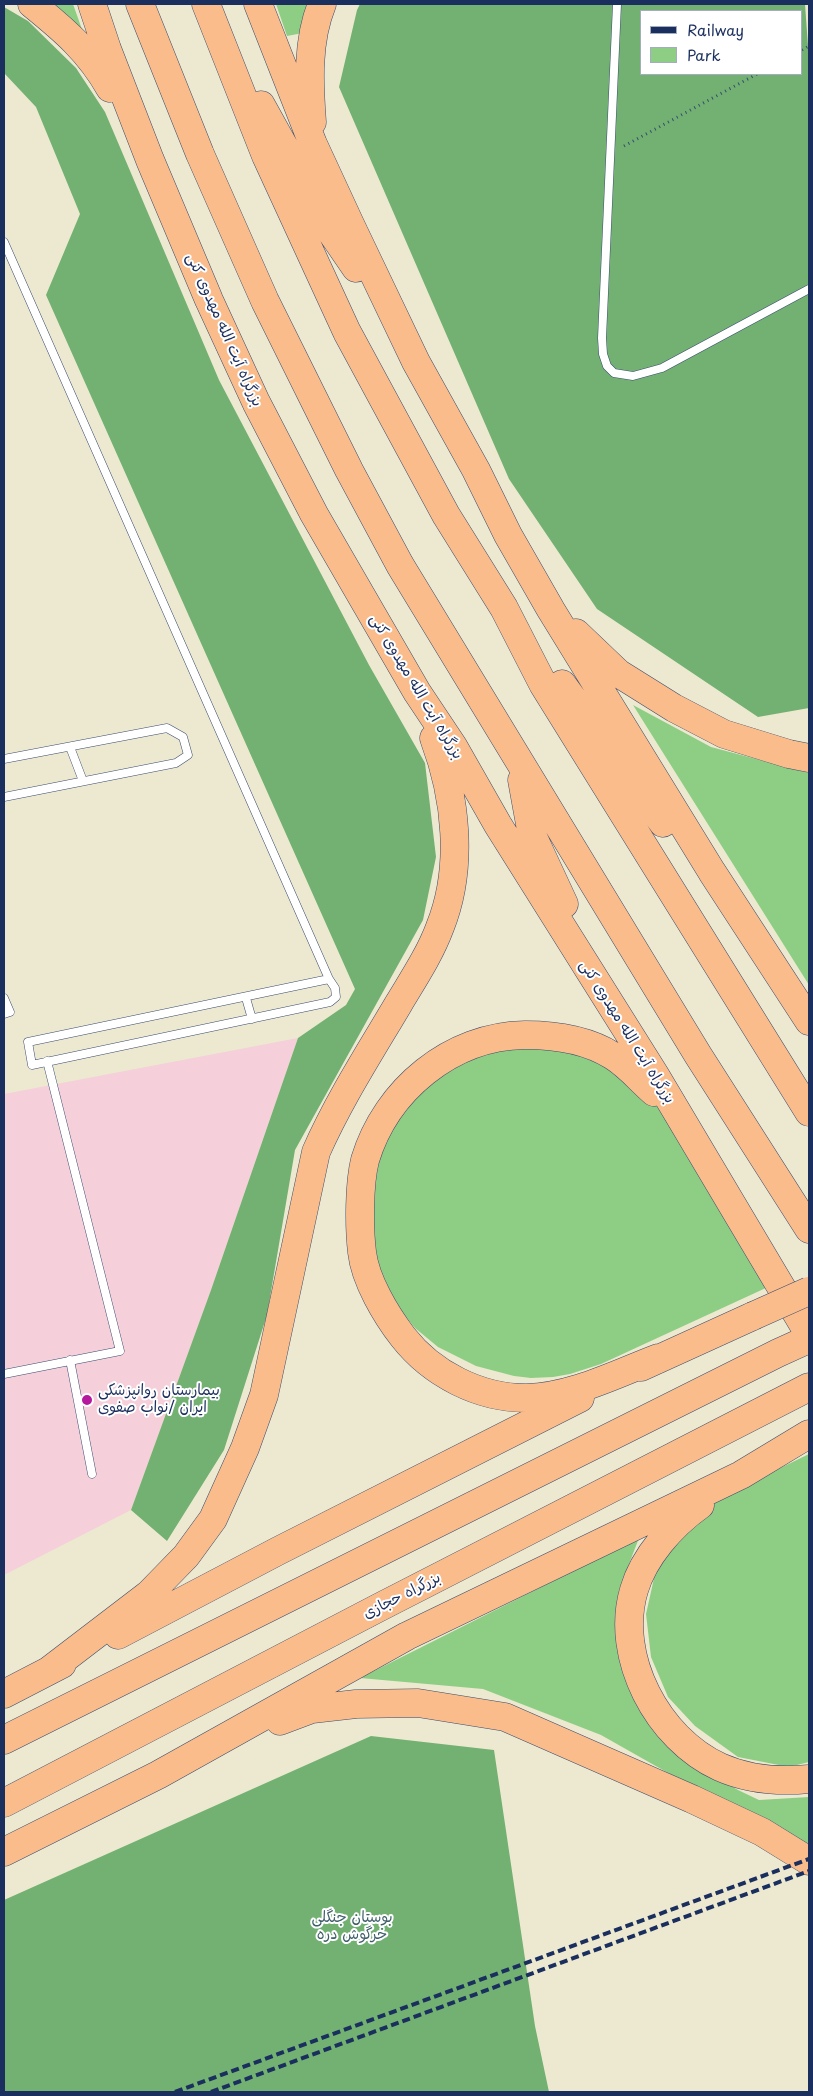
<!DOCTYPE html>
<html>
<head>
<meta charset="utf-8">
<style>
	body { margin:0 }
	#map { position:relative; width:813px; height:2096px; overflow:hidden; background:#ede9d0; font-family:"Playpen Sans",sans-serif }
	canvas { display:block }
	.frame { position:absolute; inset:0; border:5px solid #1b2f5e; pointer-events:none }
	.legend { position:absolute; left:640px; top:10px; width:162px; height:65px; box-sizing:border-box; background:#fff; border:1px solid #a4acbf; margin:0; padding:6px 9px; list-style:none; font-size:15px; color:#1b2f5e }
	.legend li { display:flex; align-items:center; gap:10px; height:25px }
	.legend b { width:25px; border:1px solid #a4acbf }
</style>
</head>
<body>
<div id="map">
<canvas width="813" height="2096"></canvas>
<div class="frame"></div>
<ul class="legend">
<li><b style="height:6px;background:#1b2f5e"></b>Railway</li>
<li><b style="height:14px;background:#8ece84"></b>Park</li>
</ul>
</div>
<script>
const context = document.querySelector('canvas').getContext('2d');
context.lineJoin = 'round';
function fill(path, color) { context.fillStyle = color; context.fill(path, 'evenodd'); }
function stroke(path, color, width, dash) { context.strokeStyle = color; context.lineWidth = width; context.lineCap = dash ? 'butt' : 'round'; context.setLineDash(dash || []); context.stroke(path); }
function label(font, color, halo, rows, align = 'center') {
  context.font = font + ' "Playpen Sans","Playpen Sans Arabic",sans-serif'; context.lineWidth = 4; context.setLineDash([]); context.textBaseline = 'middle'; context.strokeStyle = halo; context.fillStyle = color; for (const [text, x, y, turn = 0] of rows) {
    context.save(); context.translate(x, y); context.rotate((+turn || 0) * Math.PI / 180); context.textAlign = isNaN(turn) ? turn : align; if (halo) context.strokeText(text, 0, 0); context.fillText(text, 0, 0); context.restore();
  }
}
const built = new Path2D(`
	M298,1038L211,1290L131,1510L4,1575V1094Z`);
const green = new Path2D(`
	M45,4H73L85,38Z
	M276,4H310L303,33L287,36Z
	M633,705L711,747L809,773V985Z
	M545,1041L630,1077L648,1096L659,1109L692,1162L768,1287L601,1364L570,1374L553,1377L531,1378L514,1376L476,1366L438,1347L415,1328L394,1302L378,1273L365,1215L384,1129L461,1056Z
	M809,1454V1762L789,1767L738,1757L695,1726L668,1697L651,1657L646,1614L655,1574L674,1536L721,1497Z
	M639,1538L619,1590L617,1642L639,1707L662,1741L690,1762L738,1790L759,1800L809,1797V1847L677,1778L601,1735L483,1689L360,1678Z`);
const forest = new Path2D(`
	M360,4H805L809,60V708L758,717L597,609L509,479L339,87L357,10ZM642,11H802V74H642Z
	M4,7L28,21L76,68L105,112L219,380L369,665L425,763L436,857L423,920L295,1150L267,1315L224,1450L167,1541L131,1510L211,1290L298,1038L346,1005L355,989L46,295L80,214L36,107L4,73Z
	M371,1736L494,1750L535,2026L549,2092H4V1900Z`);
const path = new Path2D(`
	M802,50L809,46
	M624,146L757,74`);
const lane = new Path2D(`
	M617,4L602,338L603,354L607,366L614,373L633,376L662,368L809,289
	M4,242L329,979L335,988L336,997L330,1002L32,1065L28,1042L329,979
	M70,747L83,781
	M4,759L167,728L183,737L188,755L176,763L4,797
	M4,998L10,1012L4,1014
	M246,998L252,1019
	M70,1360L92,1474
	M4,1374L120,1351L47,1061`);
const highway = new Path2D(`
	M32,4C64,30 89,51 110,88
	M92,4L107,49L150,160L209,300L256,402L314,514L417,692L453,746L498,825L655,1075L809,1334
	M140,4L200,154L265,301L349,470L400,565L698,1055L809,1229
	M206,4L266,156L347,332L446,515L504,608L543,684L809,1112
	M258,4L313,144L350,224L416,362L476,470L508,535L551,610L712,872L809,1021
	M261,105L332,233L356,268
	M312,122C309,83 307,41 322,4
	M576,633L618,673L674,708L724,734L789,754L809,758
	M562,684L663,823
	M522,780L532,835L564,904
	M654,1092C640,1080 629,1066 613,1056C588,1040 555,1035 525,1035C451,1036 386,1090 365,1160C359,1184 359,1227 362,1252C365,1280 386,1315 403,1337C432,1374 479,1398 526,1398C572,1397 616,1374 658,1358
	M641,1367L753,1316
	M700,1505C672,1525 644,1556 634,1590C614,1657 658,1739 720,1767C749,1780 778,1782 809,1779
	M118,1635L278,1551L580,1398
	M47,1672L149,1594L186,1556L213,1519L245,1448L264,1395L316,1152C339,1100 370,1052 399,1003C414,978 430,954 440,927C464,867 456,797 434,738
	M4,1694L62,1664
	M280,1721L312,1709L356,1704L418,1703L505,1717L692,1799L762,1832L809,1861
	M4,1740L778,1353L809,1339
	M4,1803L380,1607L809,1387
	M4,1852L158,1775L407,1636L741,1475L809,1434`);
const rail = new Path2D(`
	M175,2092L809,1859
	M211,2092L809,1871`);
const highwayBridge = new Path2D(`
	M753,1316L809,1291`);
const markers = [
	[87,1400,6,"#b5179e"]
];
const streetNames = [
	["بزرگراه آیت الله مهدوی کنی",224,330,66],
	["بزرگراه آیت الله مهدوی کنی",416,687,59],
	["بزرگراه آیت الله مهدوی کنی",627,1032,58],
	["بزرگراه حجازی",402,1596,-27]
];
const poiNames = [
	["بیمارستان روانپزشکی",98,1391],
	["ایران /نواب صفوی",98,1408]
];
const parkNames = [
	["بوستان جنگلی",352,1918],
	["خرگوش دره",352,1935]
];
fill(built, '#f5cfd9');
fill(green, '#8ece84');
fill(forest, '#72b172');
stroke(lane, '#3a4b6f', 9);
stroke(highway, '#3a4b6f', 29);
stroke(path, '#3a4b6f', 3, [1, 4]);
stroke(lane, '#fff', 8);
stroke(highway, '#f9bc8a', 28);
stroke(rail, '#1b2f5e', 4, [8, 4]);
stroke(highwayBridge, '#3a4b6f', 29, []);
stroke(highwayBridge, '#f9bc8a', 28);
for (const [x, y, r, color] of markers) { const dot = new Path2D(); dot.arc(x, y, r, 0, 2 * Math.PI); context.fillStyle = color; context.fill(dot); stroke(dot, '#fff', 2); }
label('15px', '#1b2f5e', '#fff', streetNames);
label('15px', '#1b2f5e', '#fff', poiNames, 'left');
label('15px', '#3e5f69', '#fff', parkNames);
</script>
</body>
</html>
